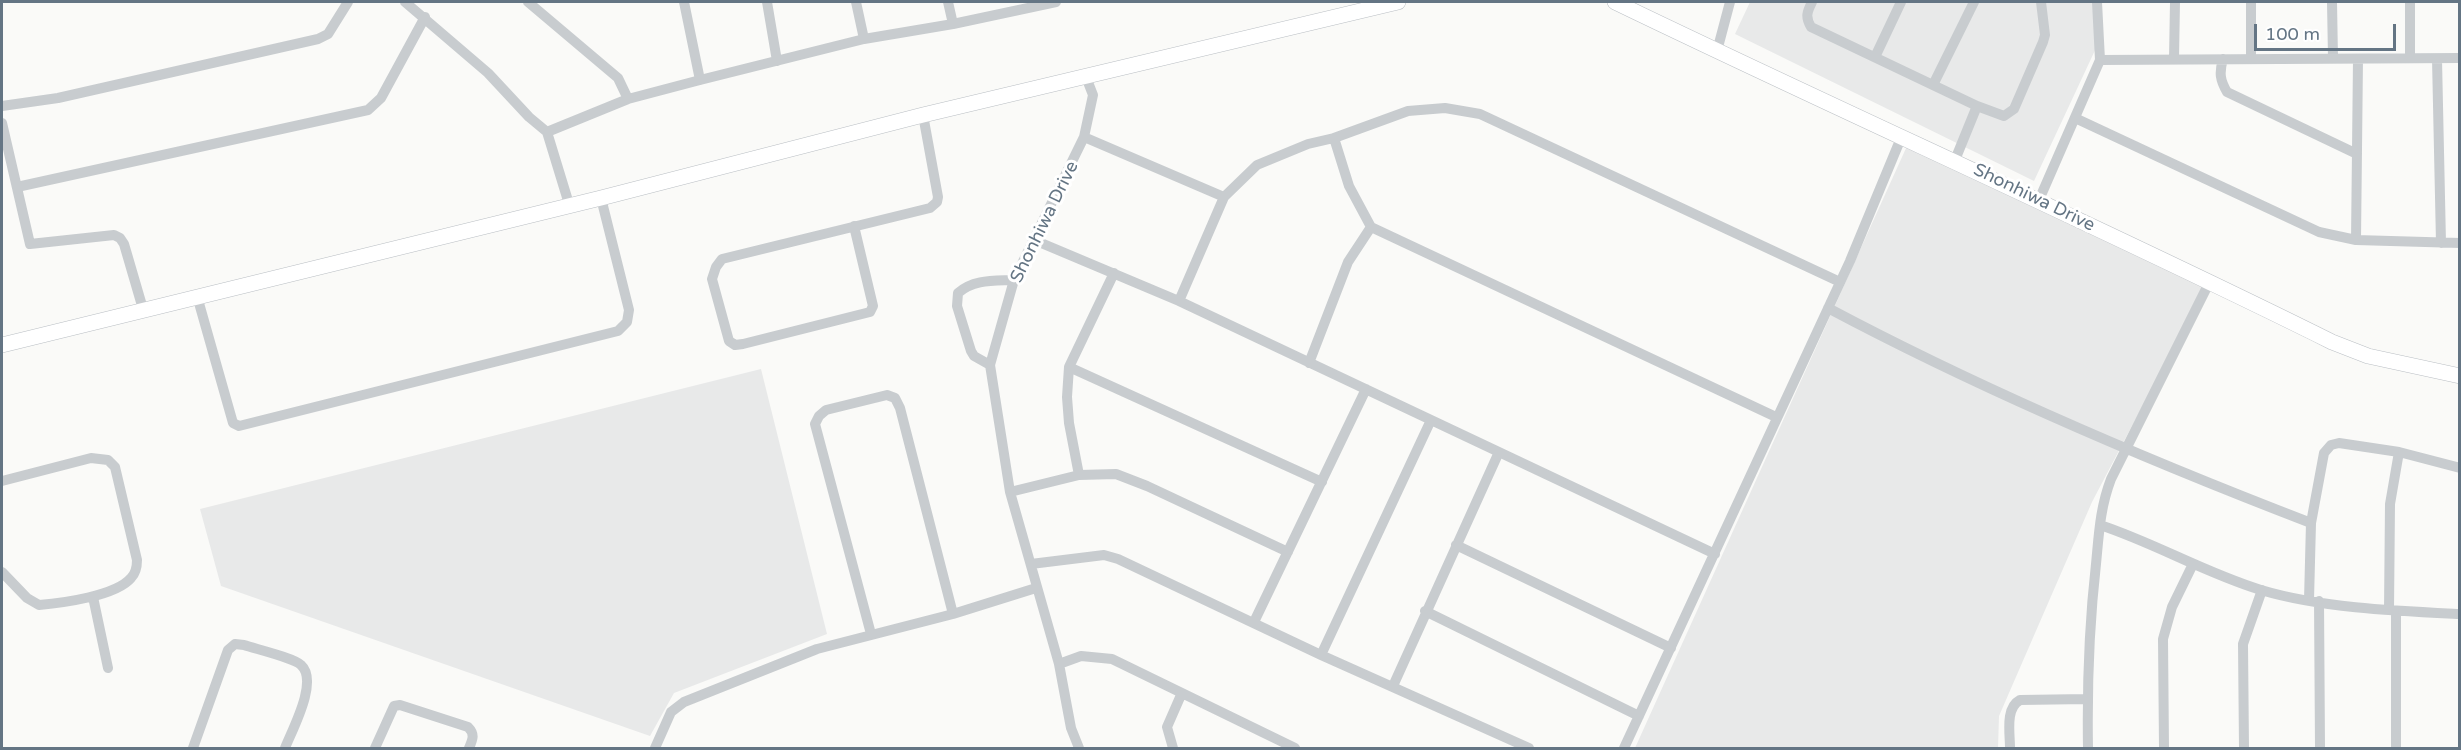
<!DOCTYPE html>
<html>
<head>
<meta charset="utf-8">
<style>
	body { margin:0 }
	#map { position:relative; width:2461px; height:750px; overflow:hidden; background:#fafaf8; font-family:"Varela Round",sans-serif }
	canvas { display:block }
	.frame { position:absolute; inset:0; border:3px solid #647584; pointer-events:none }
	.scale { position:absolute; left:2254px; top:24px; width:142px; height:27px; box-sizing:border-box; border:3px solid #647584; border-top:0; padding-left:8px; font-size:18px; line-height:21px; white-space:nowrap; color:#647584; -webkit-text-stroke:4px #fff; paint-order:stroke }
</style>
</head>
<body>
<div id="map">
<canvas width="2461" height="750"></canvas>
<div class="frame"></div>
<div class="scale">100 m</div>
</div>
<script>
const context = document.querySelector('canvas').getContext('2d');
context.lineJoin = 'round';
function fill(path, color) { context.fillStyle = color; context.fill(path, 'evenodd'); }
function stroke(path, color, width, dash) { context.strokeStyle = color; context.lineWidth = width; context.lineCap = dash ? 'butt' : 'round'; context.setLineDash(dash || []); context.stroke(path); }
function label(font, color, halo, rows, align = 'center') {
  context.font = font + ' "Varela Round",sans-serif'; context.lineWidth = 6; context.setLineDash([]); context.textBaseline = 'middle'; context.strokeStyle = halo; context.fillStyle = color; for (const [text, x, y, turn = 0] of rows) {
    context.save(); context.translate(x, y); context.rotate((+turn || 0) * Math.PI / 180); context.textAlign = isNaN(turn) ? turn : align; if (halo) context.strokeText(text, 0, 0); context.fillText(text, 0, 0); context.restore();
  }
}
const built = new Path2D(`
	M1750,2H2096L2097,46L2034,181L1735,34Z
	M1907,146L2206,285L2092,502L1999,716L1998,748H1635Z
	M761,369L827,634L674,693L650,736L221,586L200,509Z`);
const street = new Path2D(`
	M405,2L488,73L529,117L547,132
	M528,2L618,78L628,99
	M684,2L700,80
	M767,2L777,61
	M856,2L864,39
	M948,2L953,24
	M1812,2C1807,12 1805,17 1811,27L1977,106L2004,116L2014,109L2043,42L2045,35L2041,2
	M2097,2L2100,60
	M2251,2V59
	M2332,2L2333,58
	M1717,51L1730,2
	M1875,57L1901,2
	M2410,58V2
	M2174,59L2175,2
	M2223,59C2219,73 2220,80 2227,92L2357,154
	M2437,59L2441,243
	M1933,85L1974,2
	M2,106L58,98L318,39L328,34L348,2
	M2075,118L2319,232L2356,240L2460,243
	M2,123L30,244L114,235L120,238L124,244L143,309
	M1084,137L1224,197
	M1334,138L1408,111L1445,108L1480,114L1840,282
	M1955,160L1977,106
	M17,187L368,110L381,98L425,17
	M2039,200L2100,60L2460,58
	M569,204L547,132L628,99L700,80L864,39L953,24L1056,2
	M854,226L873,306L870,312L743,344L735,345L729,341L712,279L716,267L722,259L930,208L937,202L938,197L923,115
	M1034,240L1179,301L1715,554
	M2356,240L2358,59
	M197,296L233,423L239,426L618,331L627,322L629,310L601,198
	M1179,301L1224,197L1257,165L1308,144L1334,138L1349,186L1371,227L1776,417
	M1828,308C1984,391 2147,460 2311,523
	M1309,363L1348,262L1371,227
	M990,365L974,356L971,351L957,306L958,293C974,279 994,281 1014,280
	M1069,367L1322,482
	M1079,475L1069,423L1067,397L1069,367L1114,273
	M2,481L91,458L108,460L115,467L137,560C137,567 136,573 131,578C116,596 62,603 39,605L27,598L2,572
	M1010,492L1079,475L1116,474L1147,486L1288,552
	M2100,525C2155,543 2205,573 2261,590C2321,608 2397,611 2460,614
	M1456,545L1671,648
	M1031,564L1104,555L1118,559L1321,655L1529,748
	M93,597L108,668
	M2309,600L2311,523L2324,453L2331,445L2339,443L2399,452L2460,468
	M2319,601L2320,748
	M2389,610L2390,504L2399,452
	M1425,611L1639,716
	M2396,611V748
	M1254,622L1366,389
	M871,634L815,424L819,416L826,410L887,395L895,398L900,408L953,614
	M1321,655L1431,420
	M1059,664L1081,656L1112,659L1295,748
	M1393,686L1499,452
	M193,748L228,650L235,644L244,645C256,649 294,658 301,665C319,681 292,730 285,748
	M375,748L394,706L400,705L468,727C475,734 473,739 469,748
	M655,748L671,712L684,702L817,649L953,614L1036,588
	M1079,748L1071,728L1059,664L1010,492L990,365L1014,280L1084,137L1093,95L1086,77
	M1173,748L1167,727L1181,695
	M1624,748L1850,261L1901,138
	M2010,748C2010,733 2005,708 2020,700L2087,699
	M2088,748C2087,687 2089,626 2096,564C2099,533 2100,508 2111,479L2210,281
	M2164,748L2163,639L2172,607L2193,564
	M2244,748L2243,644L2262,590`);
const secondary = new Path2D(`
	M1615,2C1853,117 2095,224 2332,342L2368,356L2460,376
	M2,345L601,198L923,115L1398,2`);
const streetNames = [
	["Shonhiwa Drive",2034,198,26],
	["Shonhiwa Drive",1045,222,-64]
];
fill(built, '#e8e9e9');
stroke(secondary, '#babfc4', 16);
stroke(street, '#c8cccf', 10);
stroke(secondary, '#fff', 15);
label('18px', '#647584', '#fff', streetNames);
</script>
</body>
</html>
